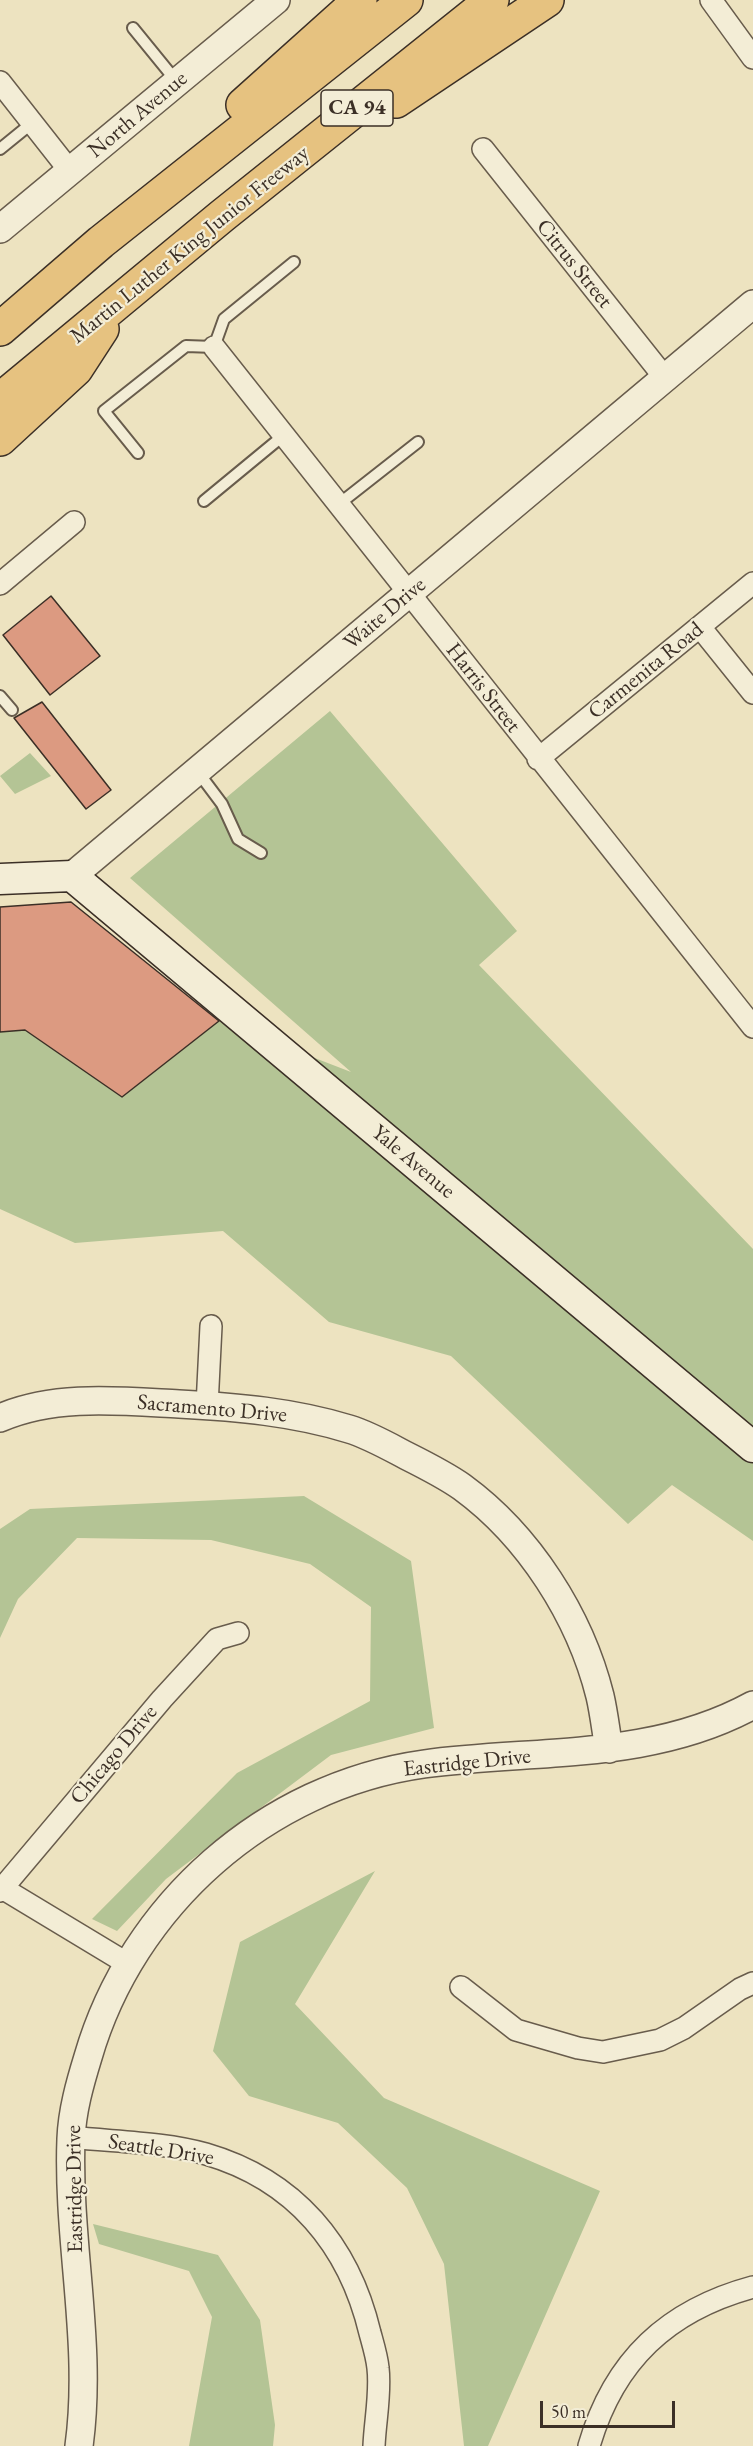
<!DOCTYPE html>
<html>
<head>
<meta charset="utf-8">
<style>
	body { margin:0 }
	#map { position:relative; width:753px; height:2446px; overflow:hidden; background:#ede3c0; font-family:"EB Garamond",serif }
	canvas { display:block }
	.scale { position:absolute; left:540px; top:2401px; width:135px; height:27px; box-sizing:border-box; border:3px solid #3b2f26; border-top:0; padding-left:8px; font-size:18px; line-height:21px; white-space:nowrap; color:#3b2f26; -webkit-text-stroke:4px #f3edd6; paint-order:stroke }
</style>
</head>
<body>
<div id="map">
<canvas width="753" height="2446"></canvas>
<div class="scale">50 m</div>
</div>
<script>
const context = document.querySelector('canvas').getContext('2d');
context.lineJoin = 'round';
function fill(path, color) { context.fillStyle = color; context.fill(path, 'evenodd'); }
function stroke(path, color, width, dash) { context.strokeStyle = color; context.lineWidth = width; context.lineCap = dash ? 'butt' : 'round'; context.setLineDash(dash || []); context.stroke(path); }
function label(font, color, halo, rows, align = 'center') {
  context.font = font + ' "EB Garamond",serif'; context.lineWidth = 4.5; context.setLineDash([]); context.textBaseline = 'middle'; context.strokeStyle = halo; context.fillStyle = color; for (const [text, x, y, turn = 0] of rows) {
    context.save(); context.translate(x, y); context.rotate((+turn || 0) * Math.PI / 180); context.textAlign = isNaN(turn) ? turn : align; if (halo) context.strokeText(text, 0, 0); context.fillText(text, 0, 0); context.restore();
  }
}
const green = new Path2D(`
	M330,711L517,931L479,965L753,1249V1541L672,1485L628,1524L451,1356L329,1322L223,1231L75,1243L0,1209V1032L25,1030L122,1097L219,1021L351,1072L130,878Z
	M30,753L51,776L15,794L0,776Z
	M304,1496L411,1561L434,1728L331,1755L166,1879L117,1931L92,1919L237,1773L370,1701L371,1607L310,1564L211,1540L77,1538L18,1599L0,1638V1529L30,1509Z
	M375,1871L295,2004L384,2098L600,2191L488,2446H464L444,2264L407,2188L338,2123L249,2096L213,2051L240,1942Z
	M93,2224L218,2255L260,2320L275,2425L273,2446H189L212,2317L189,2271L99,2244Z`);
const building = new Path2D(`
	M51,596L100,656L50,695L3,635Z
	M42,702L111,790L86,809L14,718Z
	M71,902L219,1021L122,1097L25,1030L0,1032V907Z`);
const service = new Path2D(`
	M133,28L177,82
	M0,149L32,123
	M138,453L104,411L186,346L214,347L224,319L294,262
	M204,501L284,435
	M339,504L418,442
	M0,696L12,710
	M198,772L222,804L238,839L261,853`);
const minor = new Path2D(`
	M711,0L753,58
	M0,82L70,171
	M483,149L665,378
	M214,347L753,1027
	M0,584L74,522
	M700,627L753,693
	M538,759L753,583
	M207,1406L211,1326
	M2,1888L128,1964
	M0,1891L162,1699L217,1639L238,1633
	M461,1987L516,2030L578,2048L603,2052L660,2040L684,2028L740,1989L753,1983
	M71,2137C115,2142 163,2142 206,2154C295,2180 349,2245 370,2333C373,2344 377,2357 378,2368C381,2393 375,2421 374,2446
	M589,2446C614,2360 668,2310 753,2287`);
const tertiary = new Path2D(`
	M0,229L276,0
	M72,876L753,304
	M0,1418C55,1394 121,1401 179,1404C237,1407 294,1412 349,1429C369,1435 388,1446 407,1456C425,1465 445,1475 462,1487C529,1536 580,1616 600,1696C604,1713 606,1732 609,1749
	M79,2446C93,2344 67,2242 71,2139C72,2111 80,2083 88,2057C132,1905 266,1786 424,1764C535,1749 651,1761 753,1705`);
const secondary = new Path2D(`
	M0,879L72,876L753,1447`);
const motorway = new Path2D(`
	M396,101L547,0
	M243,105L360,0
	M0,329L101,242L406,0
	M0,400L222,216L492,0
	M0,439L76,369L102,329`);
const shields = [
	[357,108,72]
];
const shieldNames = [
	["CA 94",357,108]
];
const streetNames = [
	["North Avenue",138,115,-40],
	["Martin Luther King Junior Freeway",190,245,-39],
	["Citrus Street",574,264,51],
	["Waite Drive",385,614,-40],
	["Carmenita Road",646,671,-39],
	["Harris Street",483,688,52],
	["Yale Avenue",413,1162,40],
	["Sacramento Drive",212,1409,5],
	["Chicago Drive",114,1755,-50],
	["Eastridge Drive",467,1763,-6],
	["Seattle Drive",161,2150,9],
	["Eastridge Drive",75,2189,-91]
];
fill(green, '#b4c495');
fill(building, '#dc9a81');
stroke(building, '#3b2f26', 1.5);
stroke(service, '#685c4c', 14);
stroke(minor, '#685c4c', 24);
stroke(tertiary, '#685c4c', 30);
stroke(secondary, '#3b2f26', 33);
stroke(motorway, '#3b2f26', 36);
stroke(service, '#f3edd6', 10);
stroke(minor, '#f3edd6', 21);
stroke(tertiary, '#f3edd6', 27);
stroke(secondary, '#f3edd6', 30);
stroke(motorway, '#e6c280', 33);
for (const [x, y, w] of shields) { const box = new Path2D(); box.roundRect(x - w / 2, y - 18, w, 36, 4.5); context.fillStyle = '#f3edd6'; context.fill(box); stroke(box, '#3b2f26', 1.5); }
label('bold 21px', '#3b2f26', null, shieldNames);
label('22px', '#3b2f26', '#f3edd6', streetNames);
</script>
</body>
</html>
